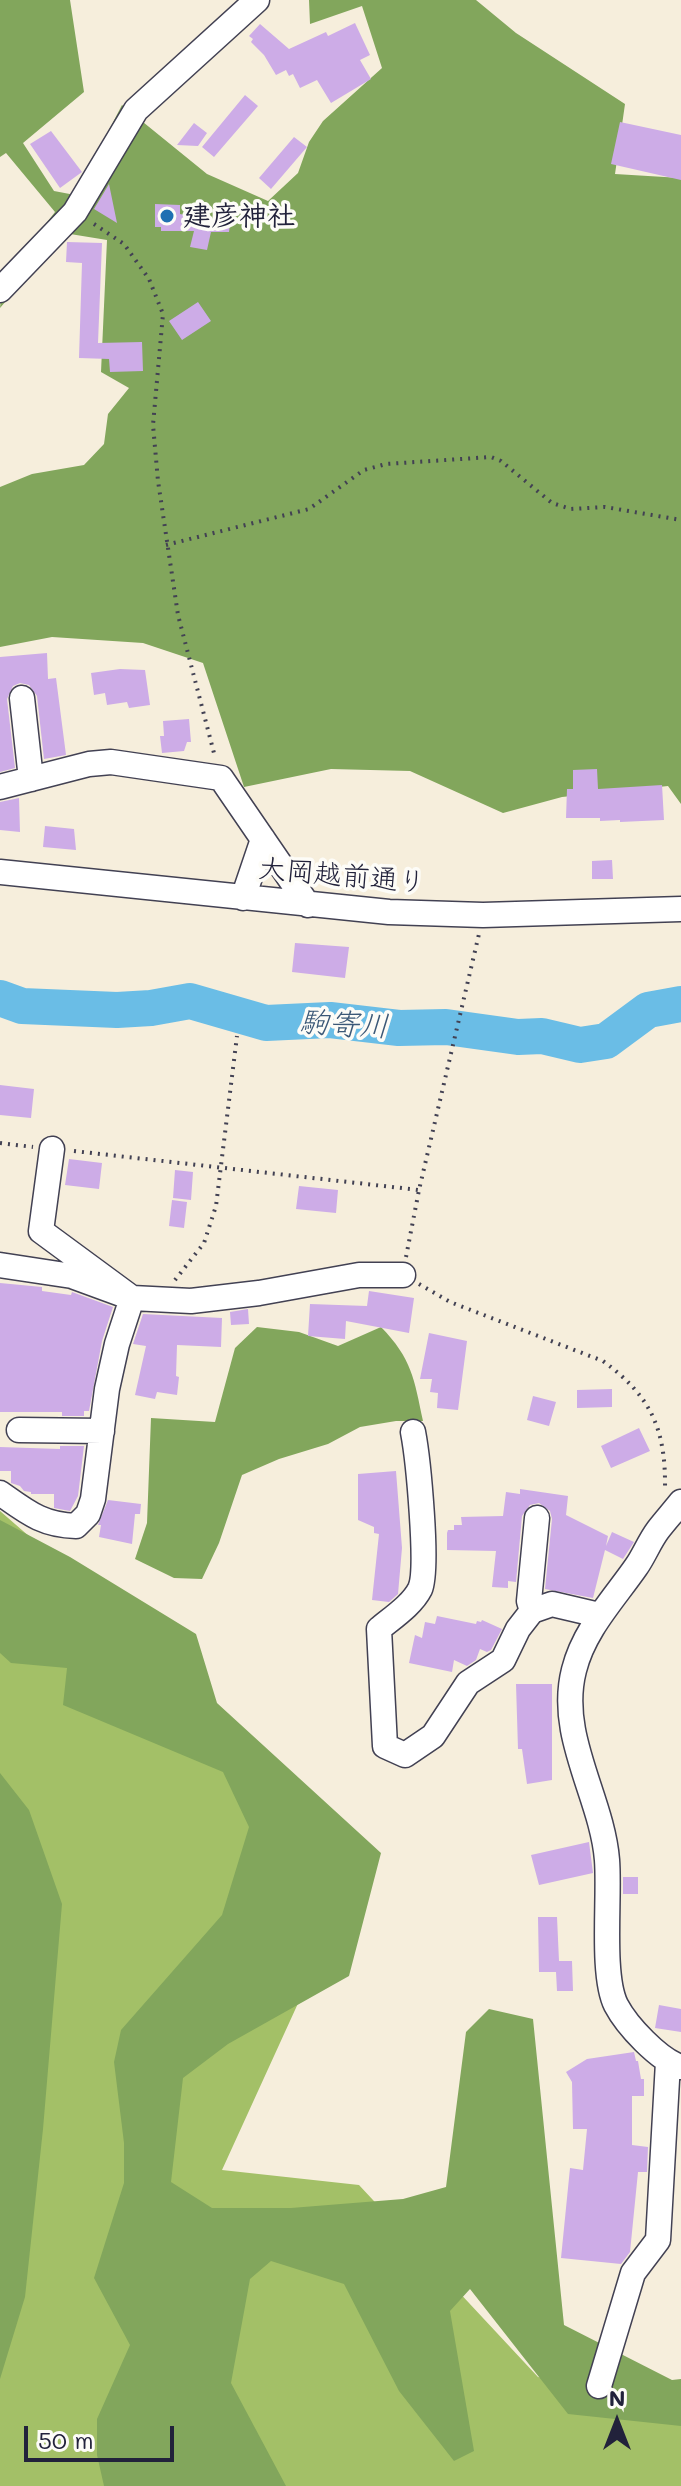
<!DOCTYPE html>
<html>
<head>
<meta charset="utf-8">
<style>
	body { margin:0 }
	#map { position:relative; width:681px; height:2486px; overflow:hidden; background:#f6eedc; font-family:Mali,sans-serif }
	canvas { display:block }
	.north { position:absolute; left:577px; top:2382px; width:80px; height:80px; -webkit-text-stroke:6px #fdfcf7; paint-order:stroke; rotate:0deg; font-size:22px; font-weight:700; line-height:32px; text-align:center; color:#22223b }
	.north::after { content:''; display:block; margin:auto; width:28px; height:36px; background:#22223b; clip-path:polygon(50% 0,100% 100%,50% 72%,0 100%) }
	.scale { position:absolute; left:24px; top:2426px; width:150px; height:36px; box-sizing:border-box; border:4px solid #22223b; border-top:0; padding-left:10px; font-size:24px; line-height:28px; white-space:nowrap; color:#22223b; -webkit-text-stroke:6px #fdfcf7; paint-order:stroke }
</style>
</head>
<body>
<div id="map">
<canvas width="681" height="2486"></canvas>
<div class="north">N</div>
<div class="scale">50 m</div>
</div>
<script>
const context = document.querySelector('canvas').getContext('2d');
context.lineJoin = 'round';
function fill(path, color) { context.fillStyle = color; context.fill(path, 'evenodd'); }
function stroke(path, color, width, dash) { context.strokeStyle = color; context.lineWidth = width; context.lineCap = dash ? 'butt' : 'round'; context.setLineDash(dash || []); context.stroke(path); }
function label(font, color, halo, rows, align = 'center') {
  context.font = font + ' Mali,"Klee One",sans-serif'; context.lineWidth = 7; context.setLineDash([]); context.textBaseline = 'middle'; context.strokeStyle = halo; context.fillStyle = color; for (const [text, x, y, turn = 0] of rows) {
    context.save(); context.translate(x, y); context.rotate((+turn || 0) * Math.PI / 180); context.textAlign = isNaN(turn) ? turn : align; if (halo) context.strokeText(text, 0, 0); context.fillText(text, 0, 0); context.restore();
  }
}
const green = new Path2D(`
	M0,1511L68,1570L308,1850L321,1953L222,2170L359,2185L538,2377L681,2406V2486H0Z`);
const forest = new Path2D(`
	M0,0H70L84,92L23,143L54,191L75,195L122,105L207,174L268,201L298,173L309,142L323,121L382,68L362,6L310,24L309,0H476L516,33L625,104L615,174L681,178V804L668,786L562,797L503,813L410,771L331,769L244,787L203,663L143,643L52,637L0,647V487L32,474L84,465L104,444L108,414L129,388L101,372L107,240L64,233L0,308L3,279L55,212L6,153L0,157Z
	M257,1327L299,1332L338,1346L381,1327C412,1359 414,1378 423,1421H396L360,1427L328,1444L279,1459L242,1475L219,1543L202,1579L174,1578L135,1559L147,1523L151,1418L215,1422L235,1348Z
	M0,1520L70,1557L196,1634L217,1703L381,1853L349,1976L228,2044L183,2078L171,2182L212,2208H291L403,2199L446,2187L466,2032L489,2009L533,2019L564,2325L672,2380L681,2379V2426L568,2414L470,2289L450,2311L474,2451L454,2461L399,2391L344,2284L271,2261L250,2279L231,2383L286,2486H104L97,2455V2419L130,2345L94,2278L124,2183V2143L114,2062L121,2030L222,1915L249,1827L223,1772L63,1705L67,1668L11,1663L0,1653Z
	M0,1773L29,1810L62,1904L43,2129L25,2297L0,2379Z`);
const river = new Path2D(`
	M0,998L22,1006L117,1010L151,1008L190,1001L266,1023L330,1020L399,1028L446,1027L518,1037L542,1036L580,1045L606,1041L648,1010L681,1004`);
const building = new Path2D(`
	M355,23L370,55L360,60L371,79L331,103L317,80L300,88L293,74L289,76L286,70L276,75L264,55L251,42L253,39L249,36L260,24L289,49L326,32L328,36Z
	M245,95L258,106L214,157L202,147Z
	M620,122L681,135V180L611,164Z
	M194,123L207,133L198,146L177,145Z
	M51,131L82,172L60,188L30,144Z
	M294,137L307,147L271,189L259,178Z
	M109,184L117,223L94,209Z
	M155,204L180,205V214L230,224L229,232H211L207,250L190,247L194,231H161V227H155Z
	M67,242L102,243L98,343L142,342L143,371L110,372L109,359L79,358L82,263L66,262Z
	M198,302L211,321L182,340L169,321Z
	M47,653L48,679L56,678L66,755L44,759L37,696L29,685L20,683L13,686L7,699L15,768L0,772V657Z
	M120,669L145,670L150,705L129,708L127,702L107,705L105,693L94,695L91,673Z
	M189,719L191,742H187L184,751L162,753L160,736H164L163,721Z
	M597,769L598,789L662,785L664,820L620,822V820L600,821V818H566L567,789H573V770Z
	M19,798L20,832L0,830V802Z
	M45,826L74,829L76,850L43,847Z
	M612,860L613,879H592V861Z
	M295,943L349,947L345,978L292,972Z
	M0,1085L34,1089L31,1118L0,1115Z
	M69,1159L102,1163L99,1189L65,1185Z
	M175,1170L193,1172L191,1200L173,1198Z
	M299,1186L338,1190L336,1213L296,1209Z
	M172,1200L187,1202L184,1228L169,1226Z
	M0,1283L42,1287V1291L71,1295L72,1292L113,1307L102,1341L89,1411H84V1416H62V1412H0Z
	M369,1291L414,1298L409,1333L346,1321L345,1339L308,1336L310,1304L367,1306Z
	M248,1309L249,1324L231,1325L230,1312Z
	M143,1314L222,1318L221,1347L177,1345L176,1376L179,1377L177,1395L157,1392L155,1399L135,1395L146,1346L133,1344Z
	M429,1333L467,1341L458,1410L437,1408L438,1393L430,1392L432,1379H420Z
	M612,1389V1407L577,1408V1390Z
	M533,1396L556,1402L549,1426L527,1420Z
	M639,1428L650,1451L611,1468L601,1446Z
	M60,1446H84L78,1496L70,1511L54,1508V1494H31V1492L24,1491L20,1486L11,1483V1471H0V1447L60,1449Z
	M396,1471L402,1548L398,1594L389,1602L372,1600L379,1534L374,1533V1527L358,1520V1474Z
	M520,1489L568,1496L566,1515L608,1536L606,1546L612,1532L634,1542L623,1559L605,1550L593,1598L545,1589L552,1519L550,1511L539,1503L530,1505L522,1516L516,1582L508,1581V1588L492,1587L496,1551L447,1550V1533L448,1530H454V1525H462L461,1517L503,1516L506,1492L520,1494Z
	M108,1500L141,1504L140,1514H135L132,1544L99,1537L101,1525H98Z
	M437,1616L476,1624L477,1621L481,1622L482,1620L502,1629L491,1650L487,1652L480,1649L476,1660L467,1666L454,1660L452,1672L409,1663L415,1635L422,1638L425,1622L435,1624Z
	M516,1684H552V1780L527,1784L522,1749H518Z
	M589,1842L593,1873L539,1885L531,1855Z
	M623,1877H638V1894H623Z
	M538,1917H557L559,1961H572L573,1991H557L556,1972H539Z
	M659,2005L681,2009V2032L655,2028Z
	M634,2052L636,2061H638L641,2079H644V2096H632V2145L648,2147L647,2172H638L630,2252L621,2264L561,2258L570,2168L583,2170L587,2129H573L572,2082L566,2072L587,2059Z`);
const path = new Path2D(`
	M94,224L124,244L149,279L163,314L153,425L158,481L178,615L215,757
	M166,545L309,509L364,470L386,464L491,457L501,461L552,503L571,509L605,507L681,520
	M0,1143L33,1147
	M74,1151L419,1190
	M406,1257L419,1190L479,934
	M175,1280L204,1243L216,1206L237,1036
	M419,1284L450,1302L603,1361C652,1397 666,1430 665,1490`);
const minor = new Path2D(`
	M0,290L75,212L136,110L257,0
	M22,698L31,779
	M0,787L89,764L111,762L221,778L308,905
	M0,872L389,912L483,915L681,909
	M243,898L263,839
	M0,1265L72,1276L132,1298L191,1301L259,1293L359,1275H403
	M19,1430L102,1431
	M413,1432C418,1458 429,1569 420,1589C412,1605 392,1618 379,1629L385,1746L405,1755L433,1736L468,1683L503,1660L518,1629L532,1611L552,1604L599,1615
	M0,1493C27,1512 42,1525 76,1526L88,1514L93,1499L107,1389L117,1344L132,1298L41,1231L52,1149
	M681,1502C673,1512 665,1521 658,1530C649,1542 644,1556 636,1567C613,1600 584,1630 574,1670C557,1736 602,1797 607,1860C610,1897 601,1975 616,2005C627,2026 659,2060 681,2067
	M532,1611L529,1601L537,1518
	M599,2386L633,2273L658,2240L668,2062`);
const markers = [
	[167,216,8,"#1f6fb2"]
];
const poiNames = [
	["建彦神社",183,216]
];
const streetNames = [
	["大岡越前通り",342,876,5]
];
const waterNames = [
	["駒寄川",344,1025,3]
];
fill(green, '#a3c067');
fill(forest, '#82a65c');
stroke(river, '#6abde6', 36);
fill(building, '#cdace7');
stroke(minor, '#424153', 27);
stroke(path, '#424153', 4, [2, 6]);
stroke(minor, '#fff', 24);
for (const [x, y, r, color] of markers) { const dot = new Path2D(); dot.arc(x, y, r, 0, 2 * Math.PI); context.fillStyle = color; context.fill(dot); stroke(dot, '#fdfcf7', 3); }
label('bold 28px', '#22223b', '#fdfcf7', poiNames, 'left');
label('28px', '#22223b', '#fdfcf7', streetNames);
label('italic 30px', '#3b5877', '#fdfcf7', waterNames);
</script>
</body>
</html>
